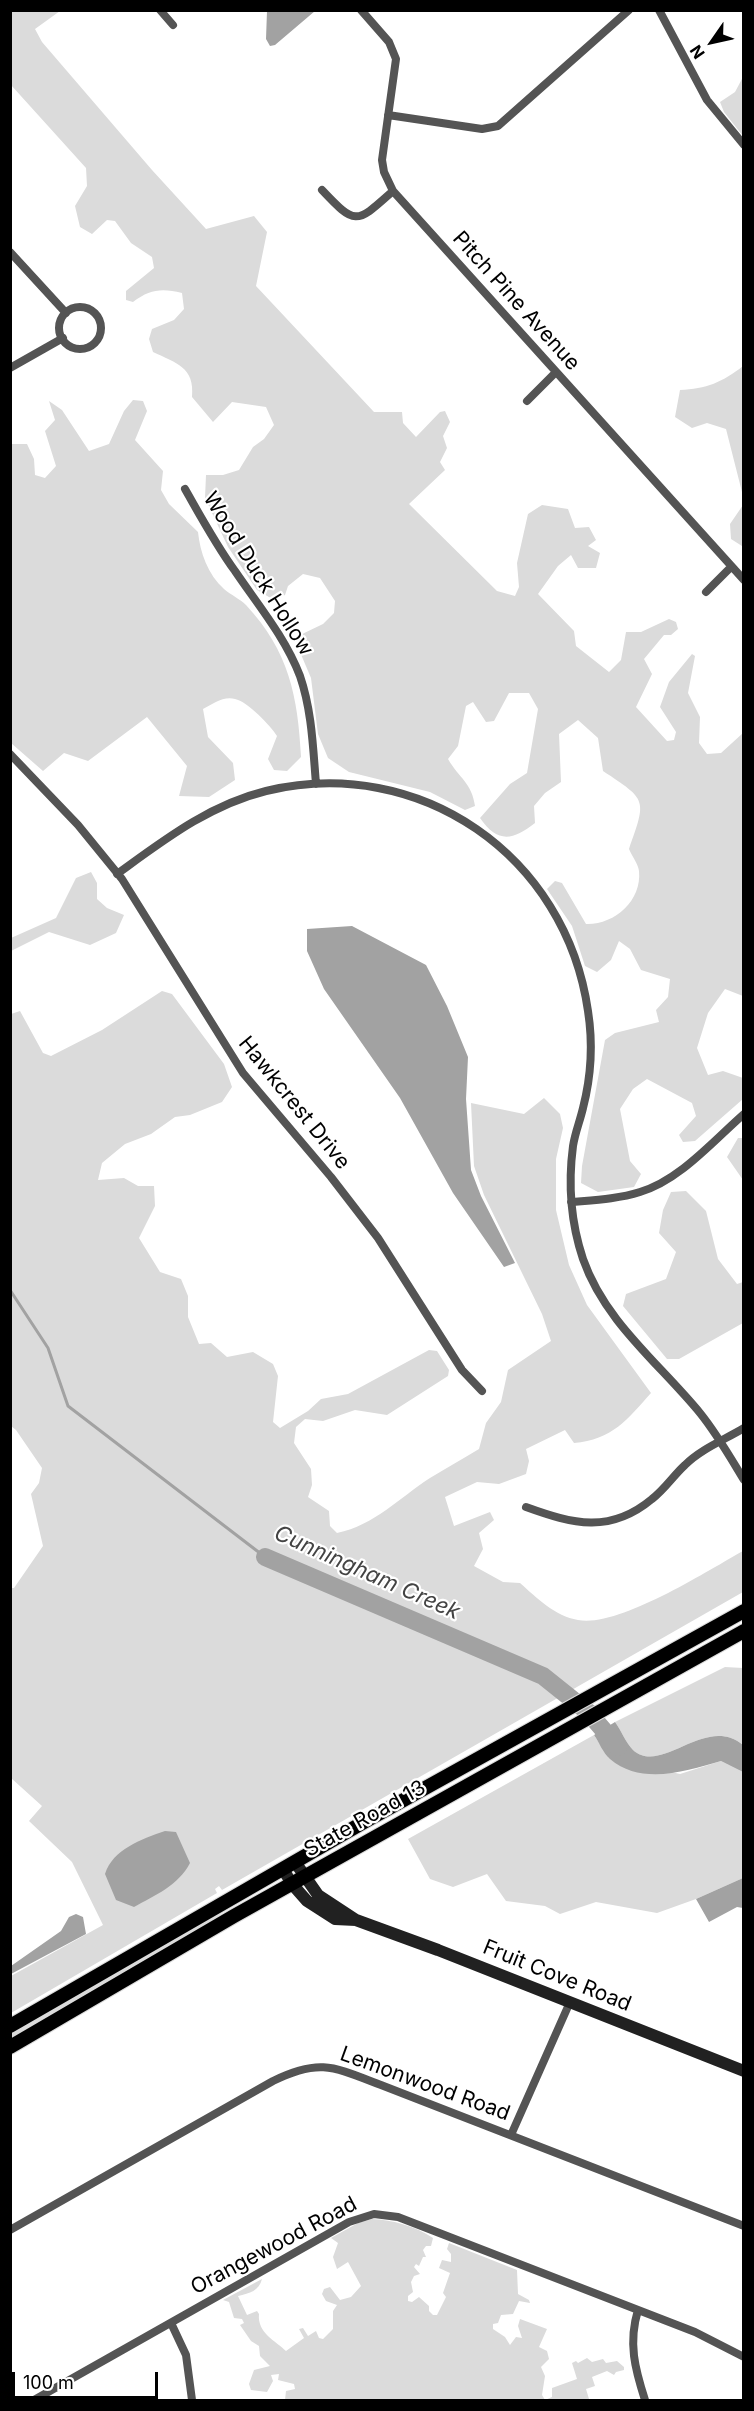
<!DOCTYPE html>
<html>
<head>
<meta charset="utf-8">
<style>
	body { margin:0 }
	#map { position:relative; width:754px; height:2411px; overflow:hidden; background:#fff; font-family:Inter,sans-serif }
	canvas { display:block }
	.frame { position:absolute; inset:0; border:12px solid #000; pointer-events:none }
	.north { position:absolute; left:682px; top:12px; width:60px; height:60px; -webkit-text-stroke:4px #fff; paint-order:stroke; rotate:236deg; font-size:16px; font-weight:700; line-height:24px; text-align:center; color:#000 }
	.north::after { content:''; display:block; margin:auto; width:21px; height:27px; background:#000; clip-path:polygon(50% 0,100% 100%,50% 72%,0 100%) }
	.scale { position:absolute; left:12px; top:2372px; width:146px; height:27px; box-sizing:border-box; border:3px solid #000; border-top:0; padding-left:8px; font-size:18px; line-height:21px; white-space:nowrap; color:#000; -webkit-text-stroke:4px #fff; paint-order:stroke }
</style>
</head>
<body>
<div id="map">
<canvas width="754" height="2411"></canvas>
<div class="frame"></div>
<div class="north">N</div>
<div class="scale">100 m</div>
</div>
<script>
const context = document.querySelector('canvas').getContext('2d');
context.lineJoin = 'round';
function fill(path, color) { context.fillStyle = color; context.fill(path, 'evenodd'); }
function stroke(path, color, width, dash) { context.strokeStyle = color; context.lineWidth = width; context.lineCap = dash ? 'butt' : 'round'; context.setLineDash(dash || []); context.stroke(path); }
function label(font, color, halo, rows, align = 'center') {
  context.font = font + ' Inter,sans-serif'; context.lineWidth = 4.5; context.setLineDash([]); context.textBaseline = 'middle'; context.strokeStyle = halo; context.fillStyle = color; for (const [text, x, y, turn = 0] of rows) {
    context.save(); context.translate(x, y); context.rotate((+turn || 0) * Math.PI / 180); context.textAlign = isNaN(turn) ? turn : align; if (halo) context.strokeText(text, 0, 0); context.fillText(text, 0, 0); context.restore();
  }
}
const green = new Path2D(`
	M11,10L60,11L35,29L42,42L152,170L206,229L254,216L267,232L256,286L374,412H402L403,423L416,437L440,412L445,411L450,422L443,436L447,448L440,462L445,470L409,504L497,591L515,596L519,587L517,563L528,514L542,505L568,509L575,528L589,527L596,540L588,546L600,553L596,568H578L571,555L558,566L538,594L574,631L576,646L609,672L621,660L626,632H641L669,619L676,622L678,629L671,635H664L644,659L652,674L636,707L667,741L674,740L676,732L660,707L669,682L692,654L695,656L688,693L700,717L699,743L707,754L721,753L743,733V996L725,989L708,1013L697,1048L708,1075L723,1071L743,1078V1099L695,1141L683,1142L679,1135L696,1116L692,1103L647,1079L633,1089L620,1109L630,1161L641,1174L634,1187L598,1192L581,1183L582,1166L605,1040L615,1033L659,1022L656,1010L668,997L670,979L641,970L630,949L619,941L611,960L597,972L585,966L572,926L547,889L555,881L562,883L586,924C614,925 642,901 639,871C638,864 632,856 629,849C647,799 647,800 603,771L598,738L578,720L559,734L561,782L545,793L534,806L535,823C513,840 498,844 480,818L510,784L527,773L538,709L529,693H509L494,721L486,722L473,702L466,706L458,746L448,759C459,778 472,783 475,806L465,810L430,792L349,772L328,758L318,734L311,678L297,645L298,636L323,624L334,613L335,601L320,578L303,574L288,586L285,595L274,600L257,590L228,547L205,498L206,475H223L239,470L253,447L264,439L274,425L266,407L232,402L213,422L192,397C195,367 176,363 153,352L149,339L152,329L174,320L184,309L182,293C162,288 150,289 133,302L126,300V291L154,268L152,257L131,243L115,221L107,220L92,234L80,227L75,206L87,186L86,168L11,85Z
	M743,77V136L724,112L720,102L735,92Z
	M743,366V496L726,429L707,423L692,428L675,417L680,390C706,389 723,382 743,366Z
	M133,400L143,401L147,411L135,440L163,471L161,490L169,504L198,532C200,552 208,575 224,589C231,595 240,599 246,605C289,651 298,697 301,757L287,771L274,770L268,759L277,736C271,726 247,701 235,699C223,696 213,704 203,709L208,737L233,763L235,780L209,797L179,796L187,766L147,717L88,761L64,753L43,771L11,743V444H27L34,459L35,475L45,478L56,466L45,431L55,420L49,401L62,410L89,451L109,444L124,411Z
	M743,505L744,546H742L731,539L730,524Z
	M91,872L97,883V899L107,908L124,915L116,933L90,945L49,932L11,951V938L56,918L76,878Z
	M162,991L172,994L224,1064L232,1087L222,1102L190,1115L175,1117L151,1134L125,1144L102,1163L98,1180L124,1178L138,1186H154L155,1206L139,1238L160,1272L181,1279L188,1296V1317L199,1344L211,1343L227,1357L253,1352L273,1364L278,1376L273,1422L280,1428L308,1411L321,1399L348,1394L429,1350L437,1351L449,1370L448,1376L387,1415L355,1410L323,1421L305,1419L296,1427L294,1443L311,1469L312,1485L308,1497L329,1511L330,1526L337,1533C375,1525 399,1498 430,1478C446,1468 463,1459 479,1449L486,1423L501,1402L508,1370L551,1341L542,1314L484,1195L474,1166L471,1103L524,1114L544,1098L560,1114L563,1128L556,1159V1210L569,1265L587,1305L651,1393C628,1419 612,1440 574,1443L565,1430L526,1449L529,1461L526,1474L499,1484L477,1482L445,1497L454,1526L490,1512L494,1520L479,1533L483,1549L474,1566L503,1582L520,1583C537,1598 555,1616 578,1620C618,1628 707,1571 743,1551V1592L222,1890L219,1886L215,1889L217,1893L11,2013V1976L103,1925L72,1862L29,1821L42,1806L11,1778V1588H14L43,1546L31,1494L39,1483L42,1468L16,1430L11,1426V1014L20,1011L43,1053L51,1056L102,1030Z
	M738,1138H743V1180L727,1157Z
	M686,1191L706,1211L718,1259L737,1284L743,1282V1323L679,1359H667L623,1306L626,1294L666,1279L676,1252L659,1233L663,1210L671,1192Z
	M725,1667L743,1668V1745C705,1714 662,1776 633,1750C626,1743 621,1730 615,1722Z
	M594,1735L609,1758L680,1774L721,1761L743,1772V1878L696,1899L657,1913L596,1902L560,1914L545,1906L506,1901L487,1874L453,1887L430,1879L408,1839Z
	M277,1880L223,1912L210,1924L11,2041L10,2033Z
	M372,2219C393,2220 415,2226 433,2238L431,2246H426L423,2250L426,2257H423L419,2266L416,2264L414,2267L420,2274L414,2276L411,2282L413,2292L408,2296V2301L412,2302L419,2297L429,2306V2311L433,2315H437L446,2297L443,2293L450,2273L439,2268L442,2260L451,2262V2254L447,2249L449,2243L517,2270L518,2294L529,2300L530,2303L519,2301L513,2314L501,2315L498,2323L493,2324V2329L505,2337L510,2345L516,2337L522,2338L518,2326L520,2319L547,2329L539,2347L547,2351L549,2359L541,2367L545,2376L542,2395L545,2400L552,2397V2388L577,2379L572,2363L576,2361L578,2363L587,2358L592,2362L603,2359L606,2363L617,2361L624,2367V2370L616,2372L614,2375L607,2371L592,2377L595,2386L586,2389L589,2399L587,2400H285L286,2391L295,2389L294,2384L278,2380L279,2374L271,2375L273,2381L267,2392L251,2390L249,2384L254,2370L270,2366L260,2356L259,2346L251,2341L240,2325L244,2323L242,2319L234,2318L229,2302L223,2300L262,2279C259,2291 250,2293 238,2296L247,2315L257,2311L259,2314C257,2333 276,2341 286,2351L304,2338L299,2329L303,2328L308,2336L316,2331L319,2338L323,2339L333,2329V2311L337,2305L326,2301L322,2294L324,2289L330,2287L340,2300L351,2297L361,2286L348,2262L337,2269L333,2257L338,2243L331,2238L358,2223Z`);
const water = new Path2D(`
	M267,11V10L315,11L275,45L270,46L266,39Z
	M352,926L426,965L447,1006L468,1057L466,1099L471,1170L481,1196L515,1263L504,1267L453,1193L400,1098L324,989L307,951V929Z
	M615,1722C621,1730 626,1743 633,1750C662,1776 705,1714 743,1745V1772L721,1761C686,1771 642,1786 610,1759C603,1753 599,1742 594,1735Z
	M165,1831L176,1832L190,1863C179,1885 154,1896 134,1907L116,1900L105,1874C113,1849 142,1839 165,1831Z
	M743,1878V1908L737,1907L709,1922L696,1899Z
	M76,1914L83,1917L86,1934L11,1974V1966L61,1931L69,1917Z`);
const stream = new Path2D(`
	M10,1290L48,1348L68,1406L265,1557`);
const river = new Path2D(`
	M265,1557L543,1676L588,1712L618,1747`);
const street = new Path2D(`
	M160,10L173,25
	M361,10L389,42L396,59L382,160L384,172L393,191L744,580
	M659,10L707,100L744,145
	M388,115L482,129L498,126L629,10
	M322,190C356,226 356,224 393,191
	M10,252L66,313
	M59 328a21 21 0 1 1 42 0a21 21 0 1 1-42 0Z
	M10,368L63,338
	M527,401L556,372
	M185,489C201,517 216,545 235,571C258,605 285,637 300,676C312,711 313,748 316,784
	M706,592L731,567
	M10,754L78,825L122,879L243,1073L331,1177L378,1238L462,1370L482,1391
	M117,874C164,840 209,805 266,791C420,754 566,856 588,1011C593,1043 591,1077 583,1108C580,1121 575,1133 573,1146C568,1184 571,1223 583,1259C605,1322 659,1363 700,1413C717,1434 730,1457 744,1480
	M571,1202C594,1200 618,1199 640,1192C680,1180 713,1141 744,1114
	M526,1507C573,1524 610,1534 652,1499C665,1489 673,1476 685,1465C701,1449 724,1440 744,1428
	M511,2135L570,2002
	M10,2230L273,2081C320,2058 334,2067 381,2085L744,2226
	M638,2310C628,2343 635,2369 645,2400
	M171,2323L186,2355L192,2400
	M34,2400L349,2222L374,2214L398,2217L695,2332L744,2357`);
const secondary = new Path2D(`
	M295,1862L318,1895L356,1920
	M283,1869L292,1884L307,1901L335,1919L356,1920L438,1950L744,2071`);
const primary = new Path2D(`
	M10,2026L364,1822L744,1611
	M10,2047L234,1916L744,1631`);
const streetNames = [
	["Pitch Pine Avenue",516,301,48],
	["Wood Duck Hollow",258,574,58],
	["Hawkcrest Drive",294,1103,51],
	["State Road 13",365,1819,-29],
	["Fruit Cove Road",557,1976,22],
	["Lemonwood Road",425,2084,20],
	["Orangewood Road",274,2246,-28]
];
const waterNames = [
	["Cunningham Creek",367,1573,24]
];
fill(green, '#dbdbdb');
fill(water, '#a2a2a2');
stroke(stream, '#a2a2a2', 3);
stroke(river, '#a2a2a2', 18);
stroke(primary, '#dbdbdb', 16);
stroke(street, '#545454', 8);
stroke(secondary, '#212121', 12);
stroke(primary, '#000', 14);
label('21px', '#000', '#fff', streetNames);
label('italic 22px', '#434343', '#fff', waterNames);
</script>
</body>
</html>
